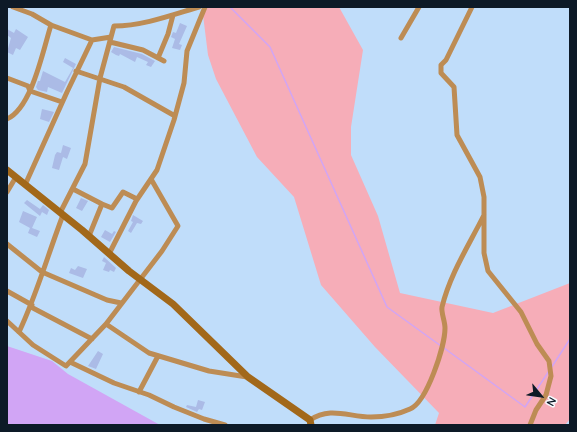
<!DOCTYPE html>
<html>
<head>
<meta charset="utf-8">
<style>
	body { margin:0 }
	#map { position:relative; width:577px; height:432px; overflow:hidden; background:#c0ddfa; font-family:Quicksand,sans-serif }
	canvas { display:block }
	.frame { position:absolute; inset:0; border:8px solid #0d1a27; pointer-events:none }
	.north { position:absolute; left:521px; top:376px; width:40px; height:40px; -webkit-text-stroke:3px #f7fafe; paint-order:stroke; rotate:119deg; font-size:11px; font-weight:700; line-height:16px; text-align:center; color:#0d1a27 }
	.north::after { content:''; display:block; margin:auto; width:14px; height:18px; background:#0d1a27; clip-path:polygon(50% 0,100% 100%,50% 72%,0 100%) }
</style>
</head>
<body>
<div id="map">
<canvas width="577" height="432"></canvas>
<div class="frame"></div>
<div class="north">N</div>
</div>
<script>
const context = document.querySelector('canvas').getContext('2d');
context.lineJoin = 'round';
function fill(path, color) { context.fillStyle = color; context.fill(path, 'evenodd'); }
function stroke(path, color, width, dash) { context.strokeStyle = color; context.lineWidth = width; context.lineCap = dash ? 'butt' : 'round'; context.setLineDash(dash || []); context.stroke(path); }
const green = new Path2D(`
	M202,7H339L363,50L351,127V155L378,216L400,293L493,313L570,283V419L565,425H435L439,413L375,347L321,285L294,197L257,157L216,79L208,55Z`);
const water = new Path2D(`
	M7,346L52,361L68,374L160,425H7Z`);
const stream = new Path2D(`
	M230,7L270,47L387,307L441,346
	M444,348L525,407L549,371
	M551,368L570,339`);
const building = new Path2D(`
	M180,23L187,26L179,44L182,45L180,50L172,48L175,39L171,37L173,32L176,33Z
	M7,29L14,33L16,29L28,37L20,50L16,48L13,55L7,52L11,38L7,35Z
	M114,47L142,54L155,61L151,67L146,65L148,62L137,57L135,62L120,54L119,56L116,55L111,52Z
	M65,58L76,64L62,93L48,87L47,92L38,90L36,87L38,81H40L43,71L65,82L73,68L63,62Z
	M42,109L54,112L49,122L40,119Z
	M63,145L71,148L67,159L63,157L59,170L52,168L55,155L57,152L61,153Z
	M81,198L88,201L82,211L76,208Z
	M27,200L40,209L43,205L49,210L47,215L42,212L40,216L24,203Z
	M23,211L37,217L32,228L40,231L37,237L28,233L30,228L19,222Z
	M133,215L143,221L141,224L137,223L131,233L128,231L133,222L131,221Z
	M105,230L112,234L114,231L116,232L110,242L101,237Z
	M104,257L116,268L114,272L110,270L109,272L103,270L106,263L102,261Z
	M78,266L87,269L83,278L69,273L71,268L75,270Z
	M98,351L103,354L96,369L88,366Z
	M198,400L205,402L202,410L199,409L197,412L186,407L187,405L196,407Z`);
const street = new Path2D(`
	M13,7L32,14L51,25L92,40L111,37
	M472,7L446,60L441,65V73L454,87L457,135L480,177L484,197V253L488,271L521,312L537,344L549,361L551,376L546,395L536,410L530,425
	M401,38L419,7
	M110,42L143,50L164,61
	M158,58L168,34L173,15
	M76,71L124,87L175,116
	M7,78L28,86L30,91L62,102
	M7,119C32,108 43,50 51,25
	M25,185L67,92L92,40
	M73,189L102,204L89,236
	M7,192L16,177
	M102,204L112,208L123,192L137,199
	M7,244L42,272L107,300L121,303
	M109,254L136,201L157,170L174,120L184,83L187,51L205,7
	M7,291L32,305
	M31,307L92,339
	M7,321L33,345L66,366L106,324L162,251L178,226L151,179
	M106,324L149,353L209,371L247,377
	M19,332C37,294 48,254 63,215L61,211L85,164L100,78L114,26C143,26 172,15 199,7
	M70,362L114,383L149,395L174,407L204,419L225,425
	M139,392L158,356
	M310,420C330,406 349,417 371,417C385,417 397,415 410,409C427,402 445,346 445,328C445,321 441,313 442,307C450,274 469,245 484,215`);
const secondary = new Path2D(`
	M7,170L82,230L129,271L173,304L248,377L310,420L311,425`);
fill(green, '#f6adb8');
fill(water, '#d1a5f5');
stroke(stream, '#d1a5f5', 1.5);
fill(building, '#abbbe6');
stroke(street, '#bd8c54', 5);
stroke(secondary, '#a2681a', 7);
</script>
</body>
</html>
